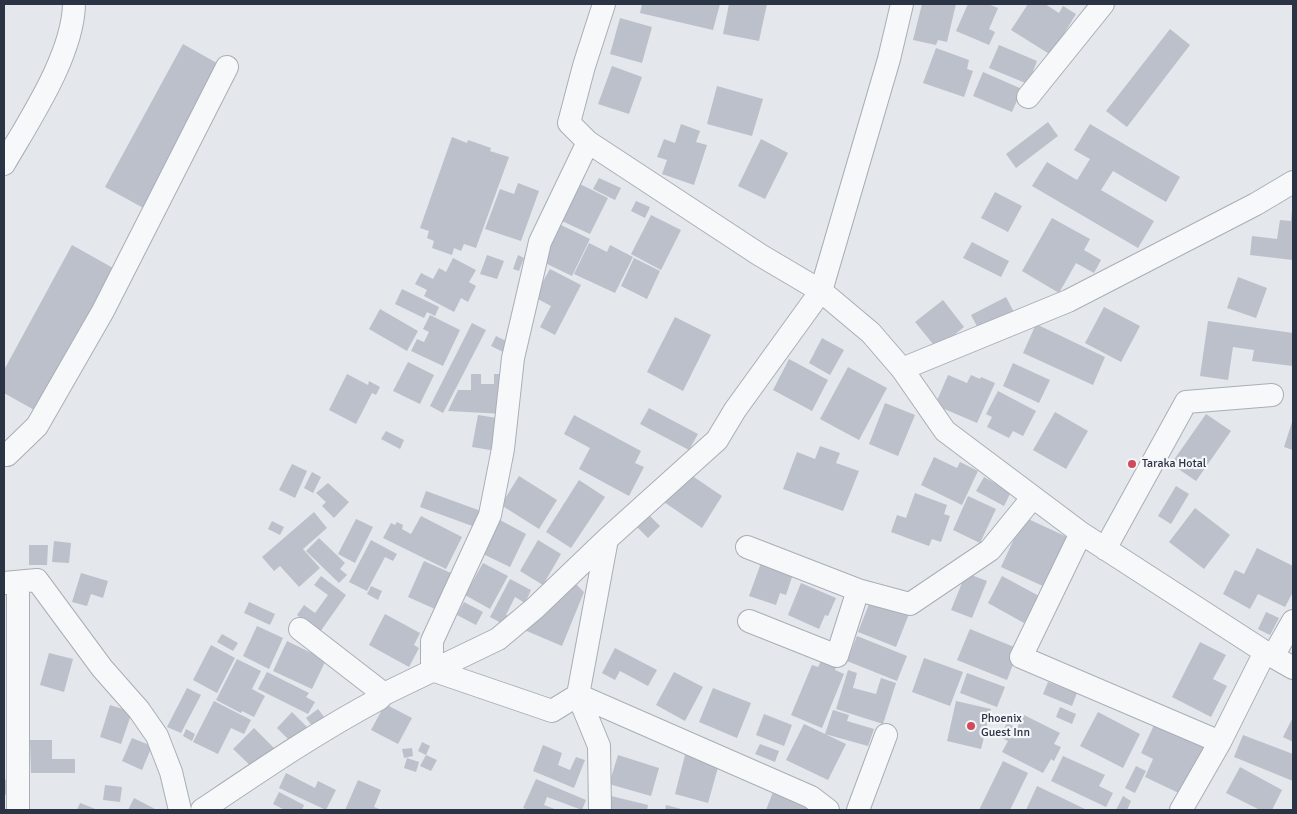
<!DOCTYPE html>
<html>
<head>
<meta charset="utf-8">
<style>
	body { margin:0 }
	#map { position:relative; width:1297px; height:814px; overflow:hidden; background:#e4e7ec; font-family:Signika,sans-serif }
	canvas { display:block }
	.frame { position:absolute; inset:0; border:5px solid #2b3445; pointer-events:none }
</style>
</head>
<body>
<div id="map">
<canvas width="1297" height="814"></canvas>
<div class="frame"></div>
</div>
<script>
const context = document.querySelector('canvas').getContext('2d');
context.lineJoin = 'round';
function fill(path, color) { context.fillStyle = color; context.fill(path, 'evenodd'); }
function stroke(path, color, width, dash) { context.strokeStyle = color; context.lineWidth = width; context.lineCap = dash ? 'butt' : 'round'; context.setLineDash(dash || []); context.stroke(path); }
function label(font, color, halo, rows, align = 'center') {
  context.font = font + ' Signika,sans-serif'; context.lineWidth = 4.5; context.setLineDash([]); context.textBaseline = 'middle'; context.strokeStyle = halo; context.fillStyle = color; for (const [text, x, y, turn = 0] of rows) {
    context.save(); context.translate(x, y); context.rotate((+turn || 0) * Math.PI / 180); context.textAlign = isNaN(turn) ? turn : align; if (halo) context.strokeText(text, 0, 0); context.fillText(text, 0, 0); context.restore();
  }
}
const building = new Path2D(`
	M642,4H720L713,30L640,13Z
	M729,4H767L759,41L723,34Z
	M922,4H956L947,42L938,40L936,45L913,40Z
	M968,4H988L998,8L989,29L995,32L989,45L956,31Z
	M1028,4H1045L1059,13L1063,6L1076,14L1051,55L1011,30Z
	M620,18L652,27L642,63L610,54Z
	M1170,29L1190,45L1127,127L1106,111Z
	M183,44L224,67L147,210L105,187Z
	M999,45L1037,61L1028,84L989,68Z
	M936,48L969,60L967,69L973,71L964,97L923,83Z
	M612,66L642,77L629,114L598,104Z
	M983,72L1022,89L1012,112L973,96Z
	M717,86L763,99L752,136L707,124Z
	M1048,122L1058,136L1016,168L1006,154Z
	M681,124L700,131L696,142L707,145L694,185L662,174L667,160L657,157L664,139L675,143Z
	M1090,124L1180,177L1166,202L1113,171L1101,190L1154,221L1138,248L1032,186L1047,162L1077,180L1090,159L1074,150Z
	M452,137L467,143L468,140L491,148L490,151L509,157L476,248L464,244L461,251L454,248L452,255L432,248L434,241L427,238L429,231L420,228Z
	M761,139L788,153L765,199L738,186Z
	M599,178L621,188L615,200L593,189Z
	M518,183L539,191L521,241L485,229L500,189L514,194Z
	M580,184L608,198L590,234L562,221Z
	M995,192L1022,206L1008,232L981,218Z
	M636,201L650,207L645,218L631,211Z
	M1292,209L1293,260L1250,255L1252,236L1277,239L1280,220L1291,221Z
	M651,215L681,230L661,270L631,254Z
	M1052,218L1090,239L1084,250L1101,260L1094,273L1076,263L1059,293L1022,271Z
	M559,224L590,239L572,276L541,261Z
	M972,242L1009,261L1001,277L963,258Z
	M589,243L607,252L610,245L633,257L615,293L574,274Z
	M72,245L113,268L36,411L4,393V370Z
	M487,255L504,261L497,279L480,274Z
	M518,255L524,258L519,271L513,269Z
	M453,258L476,270L469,282L476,286L468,302L461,298L454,312L424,296L427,290L415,284L421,273L433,279L439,268L446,272Z
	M634,258L660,271L647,299L621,286Z
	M550,269L581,285L555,335L540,327L551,306L534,297Z
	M1238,277L1267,288L1256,318L1227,308Z
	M402,289L439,307L435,316L427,312L424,318L395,304Z
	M1006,297L1016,316L981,334L971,315Z
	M943,300L964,327L937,349L915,322Z
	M1104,307L1140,326L1121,362L1085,343Z
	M380,309L418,331L407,351L369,329Z
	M430,315L460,330L443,366L411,351L417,339L424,342L429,332L423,329Z
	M675,317L711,335L683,391L647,372Z
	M1208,321L1293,333V366L1252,361L1254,350L1233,347L1228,380L1200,376Z
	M472,323L486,330L443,413L430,406Z
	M1036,324L1105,357L1093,385L1023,353Z
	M496,336L510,343L505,353L491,346Z
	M822,338L844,350L830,375L809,363Z
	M789,359L828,380L812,411L773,390Z
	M408,362L434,375L420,404L393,391Z
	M1013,363L1050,380L1039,403L1003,386Z
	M848,367L887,388L859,440L820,419Z
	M347,374L368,385L369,381L380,387L376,395L372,393L356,424L329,410Z
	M471,374H481V384H494V374H504V414L448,411L458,390H471Z
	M948,375L967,383L971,375L980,379L981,377L995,383L977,423L935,405Z
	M998,391L1036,411L1023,436L1013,431L1009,438L987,427L992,417L986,414Z
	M885,403L915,415L898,456L869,444Z
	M649,408L698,434L689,450L640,424Z
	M1055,412L1088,431L1066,469L1033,450Z
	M1206,414L1231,431L1196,481L1171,464Z
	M478,415L503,419L496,451L472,447Z
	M574,415L641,451L635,463L644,467L629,496L579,469L590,448L564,434Z
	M1293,419V450L1284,447Z
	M386,431L404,440L400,449L381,439Z
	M820,446L840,453L836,463L859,471L843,511L783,489L797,452L815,459Z
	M934,457L957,468L960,462L978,471L962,505L921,485Z
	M292,464L307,471L295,498L279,490Z
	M685,471L722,496L702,528L664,502Z
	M312,472L321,477L313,493L304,488Z
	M519,476L557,500L539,529L501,505Z
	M984,477L1011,492L1004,506L976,491Z
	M579,480L605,497L571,548L546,532Z
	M328,483L349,502L334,518L322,506L326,502L316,493Z
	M1176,486L1189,494L1171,524L1158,516Z
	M426,491L481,511L475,527L420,507Z
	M915,493L947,505L944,514L950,516L941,542L932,539L929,546L891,532L897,515L906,518Z
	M968,496L996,509L980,543L953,530Z
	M1195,508L1230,535L1204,569L1169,542Z
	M314,512L327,528L303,549L320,568L299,587L280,566L274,571L262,557Z
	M646,512L660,526L648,538L634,524Z
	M421,516L462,537L446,569L383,538L391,523L395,525L397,522L403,525L402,529L411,534Z
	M1024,517L1067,537L1045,587L1001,567Z
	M356,519L373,527L355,563L338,554Z
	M500,520L526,534L510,567L483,554Z
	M272,521L284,527L280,535L268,529Z
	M319,538L345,563L340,569L347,575L339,583L306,551Z
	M371,540L397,554L393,561L385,557L367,591L349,582Z
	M538,540L561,554L543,585L520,571Z
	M54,541L71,543L69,563L52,562Z
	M29,545H48L47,565H29Z
	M1257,548L1293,566V592L1285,607L1258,594L1250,609L1223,594L1235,570L1244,574Z
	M424,561L451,573L435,609L408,597Z
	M483,563L508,576L490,609L465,595Z
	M761,563L793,574L786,595L780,593L776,605L749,596Z
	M81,573L108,581L103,598L91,594L87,606L72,602Z
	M966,573L987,581L972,618L951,610Z
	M321,576L346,595L320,632L297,615L304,605L315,613L328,595L314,585Z
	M1002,576L1039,596L1024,623L988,603Z
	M510,579L531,590L525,603L515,597L506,615L510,617L505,625L490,617Z
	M572,580L584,592L562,646L522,629Z
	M801,583L836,598L828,616L825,615L819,629L788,615Z
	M371,586L382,591L378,600L367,594Z
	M871,599L909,614L896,647L858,632Z
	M249,602L275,614L270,625L244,613Z
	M464,602L483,612L476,625L457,615Z
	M1266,612L1279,618L1270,635L1258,629Z
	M385,614L420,633L414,645L419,648L409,667L369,645Z
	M257,626L283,638L269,669L243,656Z
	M970,629L1019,649L1007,680L957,660Z
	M222,634L238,643L233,651L217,642Z
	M857,636L907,656L897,681L847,661Z
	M287,641L326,660L312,689L273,671Z
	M1200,642L1226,655L1213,679L1227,686L1211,717L1172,697Z
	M211,645L235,658L217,693L193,680Z
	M615,648L657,670L648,686L620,671L615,680L602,673Z
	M49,653L73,659L64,692L40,685Z
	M924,658L963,672L950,706L912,692Z
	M237,659L261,671L252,689L265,696L254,717L242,711L241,713L216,700Z
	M821,661L836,667L835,670L844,674L822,728L791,715L812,665L818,667Z
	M848,670L857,673L853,688L876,694L881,678L896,683L883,724L836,709Z
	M267,672L309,693L306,697L315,702L308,714L258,689Z
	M674,672L703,687L685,721L656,705Z
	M967,673L1005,687L997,707L960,693Z
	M1048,682L1077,693L1072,706L1043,694Z
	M187,688L201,695L181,733L167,727Z
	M713,688L751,703L737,738L699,722Z
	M214,701L251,720L244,734L231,728L218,754L193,742Z
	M956,701L991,709L981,749L947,741Z
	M385,704L412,718L398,744L371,730Z
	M110,705L132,712L121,744L100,737Z
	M1060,707L1076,714L1072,724L1056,717Z
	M318,709L328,722L316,731L306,718Z
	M833,710L849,715L847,721L874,729L868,746L825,734Z
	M292,712L310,730L295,746L277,728Z
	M1098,712L1140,734L1123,768L1080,746Z
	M764,714L792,725L784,746L756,735Z
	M1024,715L1060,733L1054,744L1061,747L1054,761L1051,759L1043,773L1002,752L1008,741L1000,737L1007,723L1017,728Z
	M1293,717V742L1283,737Z
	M1155,723L1205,747L1183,795L1145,777L1153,759L1141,753Z
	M804,724L846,744L828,780L786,760Z
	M254,728L275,749L255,770L233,749Z
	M186,729L195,734L192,741L183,736Z
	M1243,735L1293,754V781L1234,757Z
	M132,738L152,746L142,770L122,761Z
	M30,740H52V759H75V773H31Z
	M422,742L430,746L426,755L418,751Z
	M760,744L779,751L775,762L755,754Z
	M543,745L562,753L558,765L570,770L576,757L585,760L574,788L533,771Z
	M412,748L413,756L404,758L402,749Z
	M426,755L437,760L431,771L420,766Z
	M618,755L659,768L651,796L609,784Z
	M685,755L719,764L708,803L675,794Z
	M1063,756L1105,775L1099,786L1113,793L1106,807L1051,781Z
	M407,758L419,762L416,772L404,768Z
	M1003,761L1028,773L1010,810H979Z
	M1136,766L1146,771L1135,793L1125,788Z
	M1240,767L1282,790L1272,810H1260L1226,793Z
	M286,773L315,788L318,781L336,790L326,810L279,788Z
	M4,779L14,783L9,796L4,794Z
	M536,779L586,800L582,810L547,797L544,805L557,810H529L523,808Z
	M358,780L381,790L374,807L382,810H345Z
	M105,785L122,787L120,802L103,800Z
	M1037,786L1085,809L1084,810H1026Z
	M279,792L304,805L302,810H285L273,804Z
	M773,792L816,810H766Z
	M607,795L648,805L647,810H604Z
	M1123,796L1131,801L1127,810H1116Z
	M134,798L157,810H128Z
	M80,803L98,810H77Z
	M666,805L685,810H665Z`);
const minor = new Path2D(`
	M604,4L584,66L569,123L588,142L760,255L821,291L871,333L902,369L945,431L1081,533L1265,652L1293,668
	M1028,97L1103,4
	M588,142L540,242L513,358L503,449L490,515L432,641V670L552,711L578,695L811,797L828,810
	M4,164C30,119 73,55 74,4
	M902,369L1068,301L1256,204L1293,182
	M4,455H7L37,426L103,311L227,67
	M1081,533L1021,657L1220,742
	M747,547L858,590L910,604L990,550L1033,497
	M1105,549L1186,402L1272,395
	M4,583L37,580L102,668L139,710L157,736L171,772L180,810
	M749,621L837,656L858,590
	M300,629L384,694
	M1273,656L1293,621
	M18,810V582
	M202,810C260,771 317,732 379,699L384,694L498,639L535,608L607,539L717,440L735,410L821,291L889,59L902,4
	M600,810L599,746L578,695L607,539
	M858,810L886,735
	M1181,810L1220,742L1265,652`);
const markers = [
	[1132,464,5,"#d1495b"],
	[971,726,5,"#d1495b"]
];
const poiNames = [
	["Taraka Hotal",1142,464],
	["Phoenix",981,719],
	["Guest Inn",981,733]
];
fill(building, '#bbc0ca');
stroke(minor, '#a9aeb7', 24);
stroke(minor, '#f7f8fa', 22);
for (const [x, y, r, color] of markers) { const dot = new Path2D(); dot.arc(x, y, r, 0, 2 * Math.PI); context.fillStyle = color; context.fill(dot); stroke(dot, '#f4f6f9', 2); }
label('12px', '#2b3445', '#f4f6f9', poiNames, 'left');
</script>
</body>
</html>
